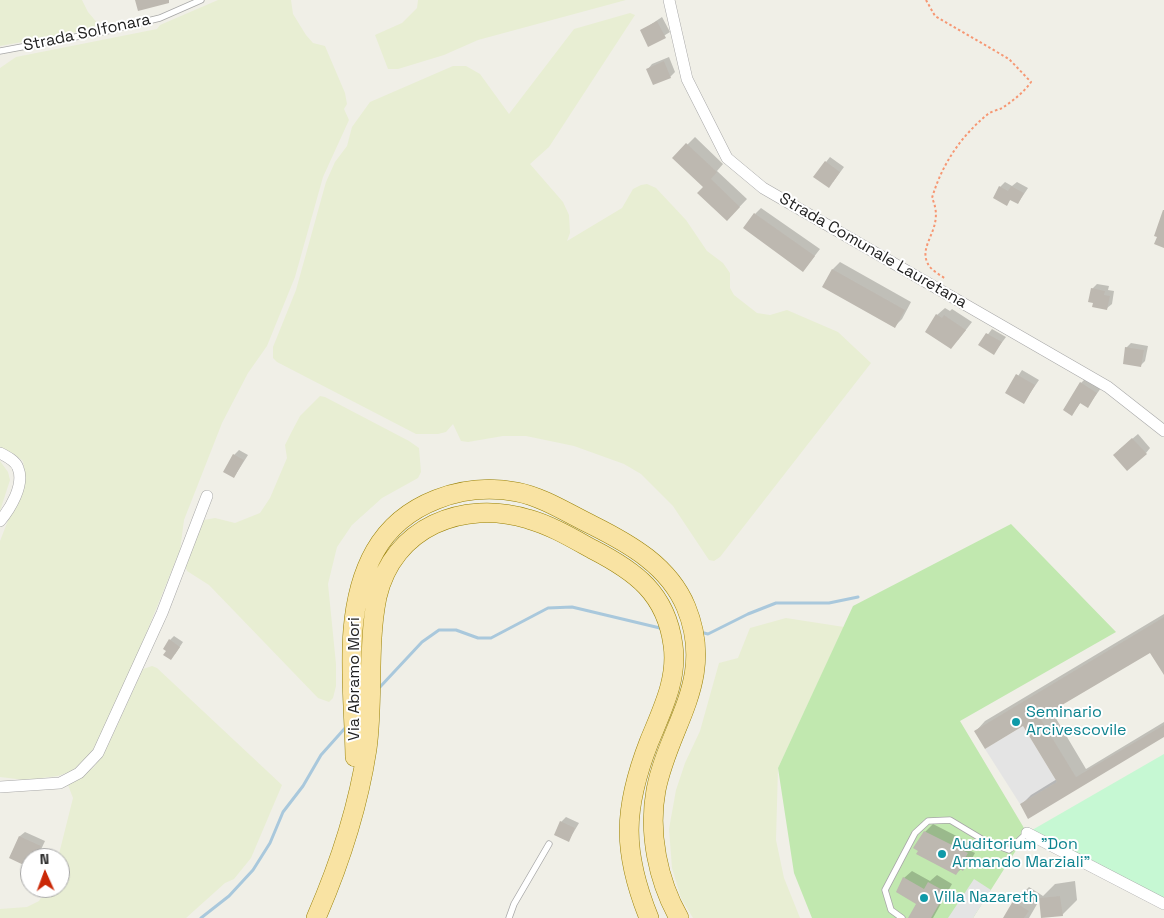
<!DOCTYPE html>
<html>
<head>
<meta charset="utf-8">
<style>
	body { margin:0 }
	#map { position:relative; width:1164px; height:918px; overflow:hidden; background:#f0efe7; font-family:"Space Grotesk",sans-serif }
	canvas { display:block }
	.north { position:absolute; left:20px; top:848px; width:50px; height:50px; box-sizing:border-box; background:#fff; border:1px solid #a6a6a6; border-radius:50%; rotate:358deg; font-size:14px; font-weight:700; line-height:20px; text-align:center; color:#202020 }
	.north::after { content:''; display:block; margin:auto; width:18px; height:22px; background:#ca2806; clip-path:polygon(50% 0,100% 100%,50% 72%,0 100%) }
</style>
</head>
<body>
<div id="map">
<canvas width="1164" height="918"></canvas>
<div class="north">N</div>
</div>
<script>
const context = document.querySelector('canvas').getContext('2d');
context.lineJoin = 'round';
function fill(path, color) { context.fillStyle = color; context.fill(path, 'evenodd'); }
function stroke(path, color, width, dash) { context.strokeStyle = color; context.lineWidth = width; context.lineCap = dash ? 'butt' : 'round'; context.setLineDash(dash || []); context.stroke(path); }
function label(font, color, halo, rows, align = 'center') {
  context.font = font + ' "Space Grotesk",sans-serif'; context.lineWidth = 4; context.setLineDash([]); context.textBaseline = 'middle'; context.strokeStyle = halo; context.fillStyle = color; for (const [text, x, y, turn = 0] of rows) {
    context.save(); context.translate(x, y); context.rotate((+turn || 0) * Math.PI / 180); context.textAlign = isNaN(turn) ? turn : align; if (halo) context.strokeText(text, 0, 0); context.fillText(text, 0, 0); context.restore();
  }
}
const farmland = new Path2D(`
	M0,0H82L88,12L99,25L93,29L0,46Z
	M218,0H291L293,14L306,35L313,43L325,46L345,93L347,104L344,109L349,120L323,177L295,277L267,346L248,373L222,423L184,520L180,550L120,698L93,752L72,771L58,776L25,780L0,777V541L25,477L23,461L12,453L0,448V68L16,57L157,29L160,25Z
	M418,0H626L478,40L444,55L398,69H388L375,35L402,23L417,8Z
	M630,13L635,15L549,147L530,164L563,202L569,215L570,233L567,241L622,208L633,189L641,185L647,184L656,188L686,220L707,251L723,263L730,273V288L734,295L757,313L770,315L787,310L838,332L871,363L720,557L714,561L709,560L673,506L641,474L624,464L574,446L526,436H503L468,442L461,441L453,424L446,432L438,434H416L277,362L273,358V347L296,290L326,182L335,162L347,146L352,127L370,102L453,66H466L480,74L509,114L574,29Z
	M320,396L325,397L409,441L419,448L421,472L418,478L382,498L352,525L337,547L328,584L336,664V686L333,698L329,702L318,698L209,585L187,571L185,565L204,520L215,518L235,523L260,513L270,498L287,458L285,445L291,433L300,416Z
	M0,461L8,472L10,480L0,511Z
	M786,618L844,627L778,768L776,840L784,878L800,918H693L681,898L672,868L669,829L676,790L685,763L700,731L719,663L738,658L750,628Z
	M152,666L157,668L282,785L251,858L234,879L225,883L186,918H0V909L27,907L39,901L47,888H60L58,858L73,798L68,785L94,767L108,745L143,669Z`);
const grass = new Path2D(`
	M1011,524L1116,632L960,721L1027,833L973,918H812L794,873L778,768L853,606Z`);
const park = new Path2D(`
	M1164,754V904L1027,833Z`);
const parking = new Path2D(`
	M1023,726L1057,782L1020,804L985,749Z
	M974,879L991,890L973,918H948Z`);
const shadow = new Path2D(`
	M662,17L670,32L649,45L641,31Z
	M669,57L675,72L670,77L648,69L652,64Z
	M695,137L723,164L717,171L747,199L727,220L704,187L674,158Z
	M830,157L844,167L833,182L826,162Z
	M1005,182L1012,186L1017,182L1028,188L1018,203L1011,199L1006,204L1000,187Z
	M761,208L820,249L803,271L755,214Z
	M840,262L911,302L902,319L895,326L824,286L833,269Z
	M1097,284L1109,286L1108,290L1114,291L1112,304L1107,308L1095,302L1092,289Z
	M945,308L950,311L952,309L972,322L958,340L937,315Z
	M992,329L1006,337L994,353L980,345Z
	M1131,343L1148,346L1145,361L1141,365L1126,348Z
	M1022,370L1039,380L1024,402L1007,393Z
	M1086,378L1101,388L1088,406L1081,402L1072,414L1081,383Z
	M1138,434L1150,448L1146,453L1119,450Z
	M239,450L248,455L234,477V455Z
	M1164,614V673L1150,651L1051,710L1086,769L1164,722V736L1021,805L1031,795L1057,779L1024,724L976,731L985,721Z
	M174,636L183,642L175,654L167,651L170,640Z
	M566,817L579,823L569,840L561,822Z
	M933,824L974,845L971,851L975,853L970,862L955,874L925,832Z
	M25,832L45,841L37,858H30V866L10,857L20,836Z
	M912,871L930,881L937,875L952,884L933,918H916L918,904L904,878Z
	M1075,881L1077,900L1062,915L1040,899L1029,918H1005L1014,902L1029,887L1043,896L1055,884Z`);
const stream = new Path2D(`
	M704,633L708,634L748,614L776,603H829L858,597
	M380,687L422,642L439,630H456L478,638H491L548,608L572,607L660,628
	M201,918L229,896L253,870L270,843L283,812L303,786L321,755L346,727`);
const building = new Path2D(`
	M135,0H169V3L138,11Z
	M657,21L666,38L648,47L640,30Z
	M664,61L671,78L653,85L646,69Z
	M686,143L717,172L711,179L740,207L727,221L697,193L703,187L672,158Z
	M825,161L840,172L829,188L813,177Z
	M999,186L1008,191L1011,186L1024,193L1018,204L1010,200L1007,206L993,198Z
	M1163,210H1164V248L1154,244L1157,237L1154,236Z
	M754,213L815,256L803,272L743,228Z
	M832,269L905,310L895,328L822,287Z
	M1091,288L1105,291L1104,295L1110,296L1107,310L1092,307L1093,303L1088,302Z
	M936,314L942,318L944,315L966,330L951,349L925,332Z
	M986,333L1002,342L994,355L978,345Z
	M1125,347L1144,350L1141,367L1123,364Z
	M1016,374L1035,385L1024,404L1005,393Z
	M1080,382L1097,393L1088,408L1080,403L1072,416L1063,410Z
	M1132,438L1147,454L1127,471L1113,455Z
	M233,454L244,460L234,478L223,472Z
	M1164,617V675L1150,653L1040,718L1076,777L1164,725V737L1028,819L1020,804L1057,782L1023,726L985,749L974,731Z
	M169,639L180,647L171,660L163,655L166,651L163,649Z
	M560,821L575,828L569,842L554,835Z
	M924,831L968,853L965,858L969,860L963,871L960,869L956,875L916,854L918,851L913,848Z
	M19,836L41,846L36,858H30V868L9,858Z
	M903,877L924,889L928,882L946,892L931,918H908L916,904L896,892Z
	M1060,896L1063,916L1041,918L1039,898Z
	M1013,901L1029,911L1024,918H1003Z`);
const path = new Path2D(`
	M926,0L935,16L1009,59L1031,82C1024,92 1013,101 1002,108C998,110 992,111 988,114C961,136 942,164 932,198C946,228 917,244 928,264C931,270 940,275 946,279`);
const service = new Path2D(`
	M0,51L107,31L160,18L201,0
	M509,918L514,904L549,844
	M902,918L891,910L885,890L915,833L928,821L950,820L985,841L1009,850L1027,833`);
const minor = new Path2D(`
	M669,0L687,79L727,158L763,188L1108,387L1164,431
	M0,453C6,456 16,461 18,468C25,485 10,509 0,521
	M0,787L60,783L79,773L98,753L162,613L207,496
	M1027,833L1164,904`);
const primary = new Path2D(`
	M355,757C354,690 341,611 375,551C403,502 464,482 517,492C543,497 569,514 592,525C630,544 669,566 686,607C716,680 669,724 656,790C648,833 658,881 679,918
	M316,918C340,863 358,808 367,749C374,699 367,646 377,597C393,527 463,499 528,519C550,525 572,538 592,549C635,571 666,593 673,645C678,679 662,710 649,742C623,809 622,851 649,918`);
const markers = [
	[1016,722,5,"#0f9aa8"],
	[942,854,5,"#0f9aa8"],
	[924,898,5,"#0f9aa8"]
];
const streetNames = [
	["Strada Solfonara",87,33,-12],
	["Strada Comunale Lauretana",873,251,30],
	["Via Abramo Mori",355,679,-90]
];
const cultureNames = [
	["Seminario",1026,713],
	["Arcivescovile",1026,731],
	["Auditorium \"Don",952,845],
	["Armando Marziali\"",952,863],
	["Villa Nazareth",934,898]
];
fill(farmland, '#e8eed3');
fill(grass, '#c1e8af');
fill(park, '#c6f8d3');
fill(parking, '#e4e4e4');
fill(shadow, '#0003');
stroke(stream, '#a9c8dc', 3);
fill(building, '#bdb8b0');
stroke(service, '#a7a7a7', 7);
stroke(minor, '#a7a7a7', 12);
stroke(primary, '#988005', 20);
stroke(path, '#f69773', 2, [2.5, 2.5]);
stroke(service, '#fff', 5.5);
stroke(minor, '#fff', 11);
stroke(primary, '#f9e3a3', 19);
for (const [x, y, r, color] of markers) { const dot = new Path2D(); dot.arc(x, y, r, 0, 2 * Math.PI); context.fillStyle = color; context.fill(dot); stroke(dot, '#fff', 2); }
label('16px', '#202020', '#fff', streetNames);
label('16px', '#0d838f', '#fff', cultureNames, 'left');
</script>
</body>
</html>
